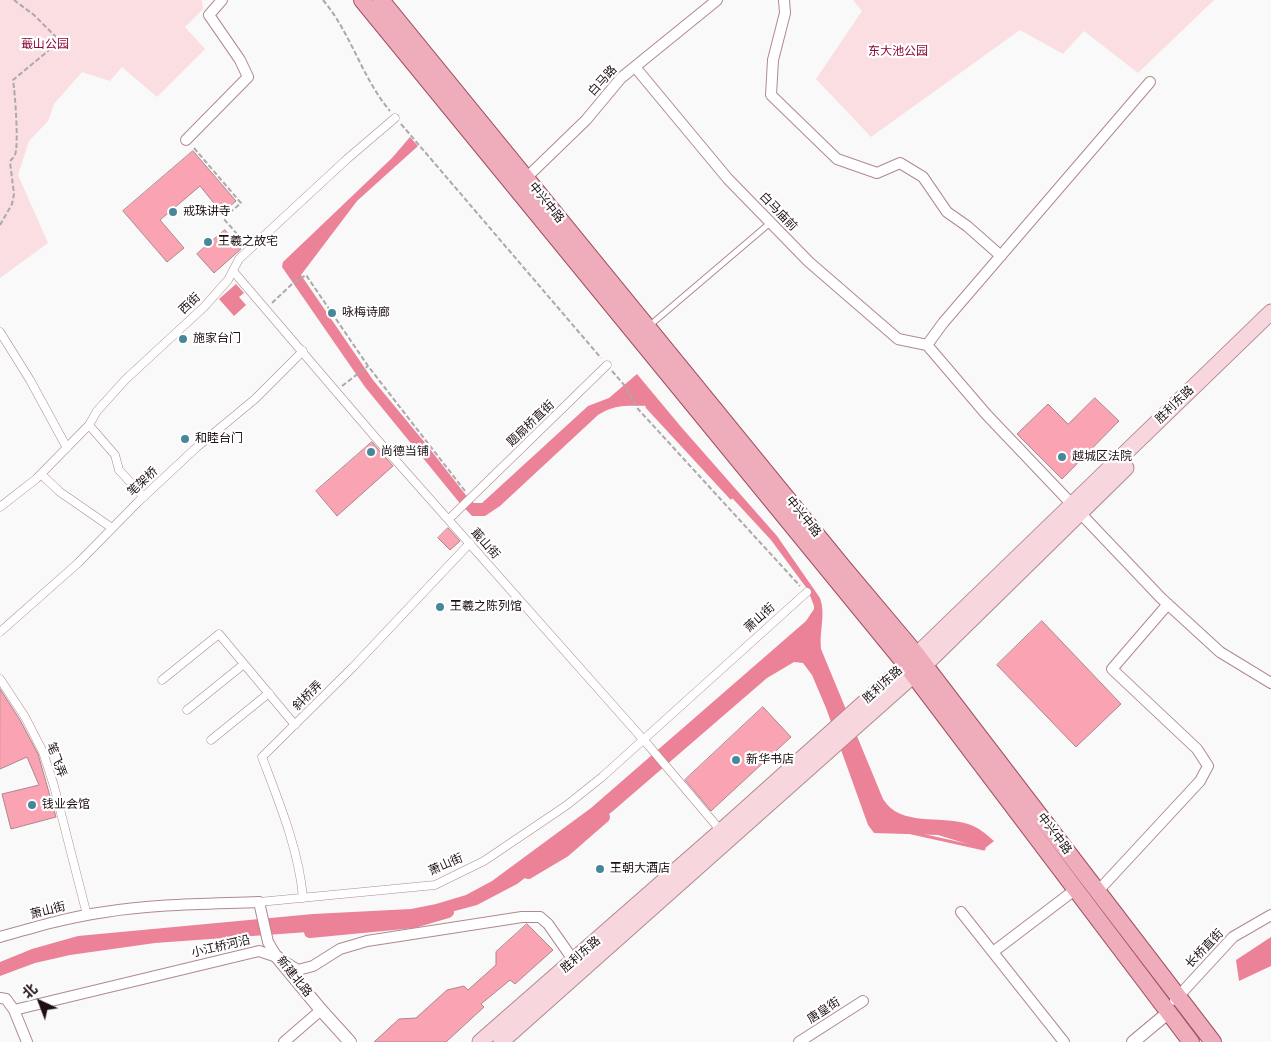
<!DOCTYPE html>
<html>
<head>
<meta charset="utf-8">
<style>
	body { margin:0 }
	#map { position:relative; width:1271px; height:1042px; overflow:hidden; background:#f9f9f9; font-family:"DM Sans","Noto Sans SC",sans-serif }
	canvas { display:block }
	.north { position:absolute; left:15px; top:977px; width:50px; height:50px; -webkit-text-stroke:4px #fff; paint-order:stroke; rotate:317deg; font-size:14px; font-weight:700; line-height:20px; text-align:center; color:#1d0f12 }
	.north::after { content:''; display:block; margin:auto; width:18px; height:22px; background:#1d0f12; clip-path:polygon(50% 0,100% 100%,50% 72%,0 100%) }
</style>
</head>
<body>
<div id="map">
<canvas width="1271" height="1042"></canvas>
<div class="north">北</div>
</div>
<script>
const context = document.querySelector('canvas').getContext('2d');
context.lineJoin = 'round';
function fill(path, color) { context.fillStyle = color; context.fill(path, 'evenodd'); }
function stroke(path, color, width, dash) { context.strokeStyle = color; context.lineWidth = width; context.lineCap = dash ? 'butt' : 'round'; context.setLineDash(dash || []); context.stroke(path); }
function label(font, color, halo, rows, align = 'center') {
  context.font = font + ' "DM Sans","Noto Sans SC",sans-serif'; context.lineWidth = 4.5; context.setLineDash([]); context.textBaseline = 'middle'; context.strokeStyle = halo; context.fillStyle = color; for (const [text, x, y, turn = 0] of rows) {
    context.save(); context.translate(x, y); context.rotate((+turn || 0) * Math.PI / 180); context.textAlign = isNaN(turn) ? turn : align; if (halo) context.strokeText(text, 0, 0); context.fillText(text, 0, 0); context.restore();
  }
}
const green = new Path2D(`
	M0,0H202L203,9L185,27L205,49L157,97L122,67L110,81L82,72L54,104L48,121L29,141L18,175L48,243L0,278Z
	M853,0H1214L1138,73L1084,31L1063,54L1020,30L871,137L816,79L862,11Z`);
const water = new Path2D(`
	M410,137L418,146L357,201L301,275L373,380L426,444L465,494L474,503H482L588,406L609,398L637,374L682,428L777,536L820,598C826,614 819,631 821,649L883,799C900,827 940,815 968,824C978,827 986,834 994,841L984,849L938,835L874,833L868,825L826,708L812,675L803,663L794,662L767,678L613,811L517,884L477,905L440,915L308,932L155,943L70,955L35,963L0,976V962L32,949L78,936L313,914L411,909L436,904L466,895L492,881L591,808L806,621L814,609V606L808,590L771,540L647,406C627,406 616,404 598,415L500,506L485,516H472L458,501L365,387L282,267L283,262L392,158Z
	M236,284L244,293L239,297L246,305L234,316L219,299Z
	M1271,937V966L1239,981L1236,960Z`);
const stream = new Path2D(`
	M647,407L731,498
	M912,833L984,849`);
const canal = new Path2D(`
	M528,873L565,851L604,817
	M310,932L414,922L448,912`);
const building = new Path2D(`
	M193,151L236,201L222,213L200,186L160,220L184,248L167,262L123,211Z
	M225,230L241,249L214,273L197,254Z
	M1095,398L1119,421L1062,479L1017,434L1048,404L1068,424Z
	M372,442L393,466L337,516L316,491Z
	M448,528L460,541L450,550L438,538Z
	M1042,621L1121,704L1076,747L997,665Z
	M0,689L20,720L38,754L56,817L11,829L2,794L39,785L27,757L0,769Z
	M763,707L791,737L711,811L685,780Z
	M527,924L553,950L515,984L510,980L481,1004L484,1007L446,1042H374L399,1019L416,1018L447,990L464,986L468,990L496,965V952Z`);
const path = new Path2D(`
	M323,0C351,33 362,78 390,111
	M401,124L601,358
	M194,148L241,203L223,218L245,243
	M0,225L12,204L14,194L10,162C11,159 14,158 15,155C19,145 15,92 13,80L48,51L55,36L34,15L14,0
	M272,303L292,284L306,275L368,366L465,491
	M612,371L625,386L638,409L800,586
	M342,386L368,366`);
const service = new Path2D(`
	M649,326L770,223`);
const pedestrian = new Path2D(`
	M233,271L375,437L649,746L721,831
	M0,332L30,380L67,448
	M89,425L115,455L119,470L144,497
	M41,474L60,492L112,528
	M0,507L36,479L89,425L97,411L126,379L204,307L228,280L239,259L347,159L395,118
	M449,519L607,365
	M0,632L78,563L138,502L197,447L255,399L303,351
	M0,679L25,717L43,752L54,786L87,915
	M162,680L219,634L295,725
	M187,710L244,664
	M211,740L269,693
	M303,898C299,850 279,802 262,757L353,667L470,543
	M259,902L435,885L484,861L567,805L602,777L807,592`);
const minor = new Path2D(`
	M784,0L785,13L773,60L771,95L837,159L877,173L900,163L923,177L947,212L967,226L1001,256
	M635,67L728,179L809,262L898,339L927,345
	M1150,82L943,323L927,345L986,414L1161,598L1220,652L1271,683
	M186,140L248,77L240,60L209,15L222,0
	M523,181L586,120L621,78L717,0
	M1098,891L1200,781L1208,766L1197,749L1112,669L1168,604
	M961,912L1064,1042
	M0,937C35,927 69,917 105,912C155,904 207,904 259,902L268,942L277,957
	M993,952L1076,889
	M0,998L6,999L14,1010L259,951L277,957L298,970L313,966L340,949L367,941L522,917H540L548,924L574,961
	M1175,1000L1233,937L1271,915
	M14,1010L27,1042
	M284,1042L321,1010
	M799,1042L863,1001`);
const tertiary = new Path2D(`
	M277,957L321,1010L350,1042
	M1133,1042L1169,1012`);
const secondary = new Path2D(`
	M480,1042L721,831L906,665L1271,312
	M501,1042L925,665L1126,468`);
const primary = new Path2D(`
	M362,0L906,665L1191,1042
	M381,0L843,567L917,655L1213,1042`);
const markers = [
	[173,212,5,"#46889a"],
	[208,242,5,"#46889a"],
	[332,313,5,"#46889a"],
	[183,339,5,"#46889a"],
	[185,439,5,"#46889a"],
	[371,452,5,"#46889a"],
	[1062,457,5,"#46889a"],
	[440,607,5,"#46889a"],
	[736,760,5,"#46889a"],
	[32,805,5,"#46889a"],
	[600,869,5,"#46889a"]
];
const parkNames = [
	["蕺山公园",45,45],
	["东大池公园",898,52]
];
const streetNames = [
	["白马路",603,81,-48],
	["中兴中路",546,203,51],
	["白马庙前",778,212,46],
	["西街",190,304,-44],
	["胜利东路",1175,405,-44],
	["题扇桥直街",531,424,-44],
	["笔架桥",143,482,-43],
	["中兴中路",803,517,51],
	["蕺山街",485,544,48],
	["萧山街",760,618,-42],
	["胜利东路",883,685,-42],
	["斜桥弄",308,696,-45],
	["笔飞弄",56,760,70],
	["中兴中路",1054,834,53],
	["萧山街",446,865,-24],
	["萧山街",48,911,-14],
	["小江桥河沿",221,947,-13],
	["长桥直街",1205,949,-46],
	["胜利东路",581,955,-41],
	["新建北路",294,977,51],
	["唐皇街",824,1011,-33]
];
const poiNames = [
	["戒珠讲寺",183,212],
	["王羲之故宅",218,242],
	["咏梅诗廊",342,313],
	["施家台门",193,339],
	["和睦台门",195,439],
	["尚德当铺",381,452],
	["越城区法院",1072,457],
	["王羲之陈列馆",450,607],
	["新华书店",746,760],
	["钱业会馆",42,805],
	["王朝大酒店",610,869]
];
fill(green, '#fadee2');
fill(water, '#eb8298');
stroke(stream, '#eb8298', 3);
stroke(canal, '#eb8298', 12);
fill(building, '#faa3b3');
stroke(building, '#ad868c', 1);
stroke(service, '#b0898f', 7);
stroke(pedestrian, '#b0898f', 9);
stroke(minor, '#b0898f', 12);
stroke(tertiary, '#b0898f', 14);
stroke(secondary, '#b0898f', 17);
stroke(primary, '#9f5162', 18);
stroke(path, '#ada8a9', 2, [5, 2.5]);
stroke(service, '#fff', 5);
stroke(pedestrian, '#fff', 8);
stroke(minor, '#fff', 10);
stroke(tertiary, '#fff', 12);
stroke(secondary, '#f7d6dd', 15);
stroke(primary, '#efacbb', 16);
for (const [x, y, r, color] of markers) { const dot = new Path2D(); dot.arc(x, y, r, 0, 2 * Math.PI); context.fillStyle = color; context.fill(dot); stroke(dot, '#fff', 2); }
label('12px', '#8b083a', '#fff', parkNames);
label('12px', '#1d0f12', '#fff', streetNames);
label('12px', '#1d0f12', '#fff', poiNames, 'left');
</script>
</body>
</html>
